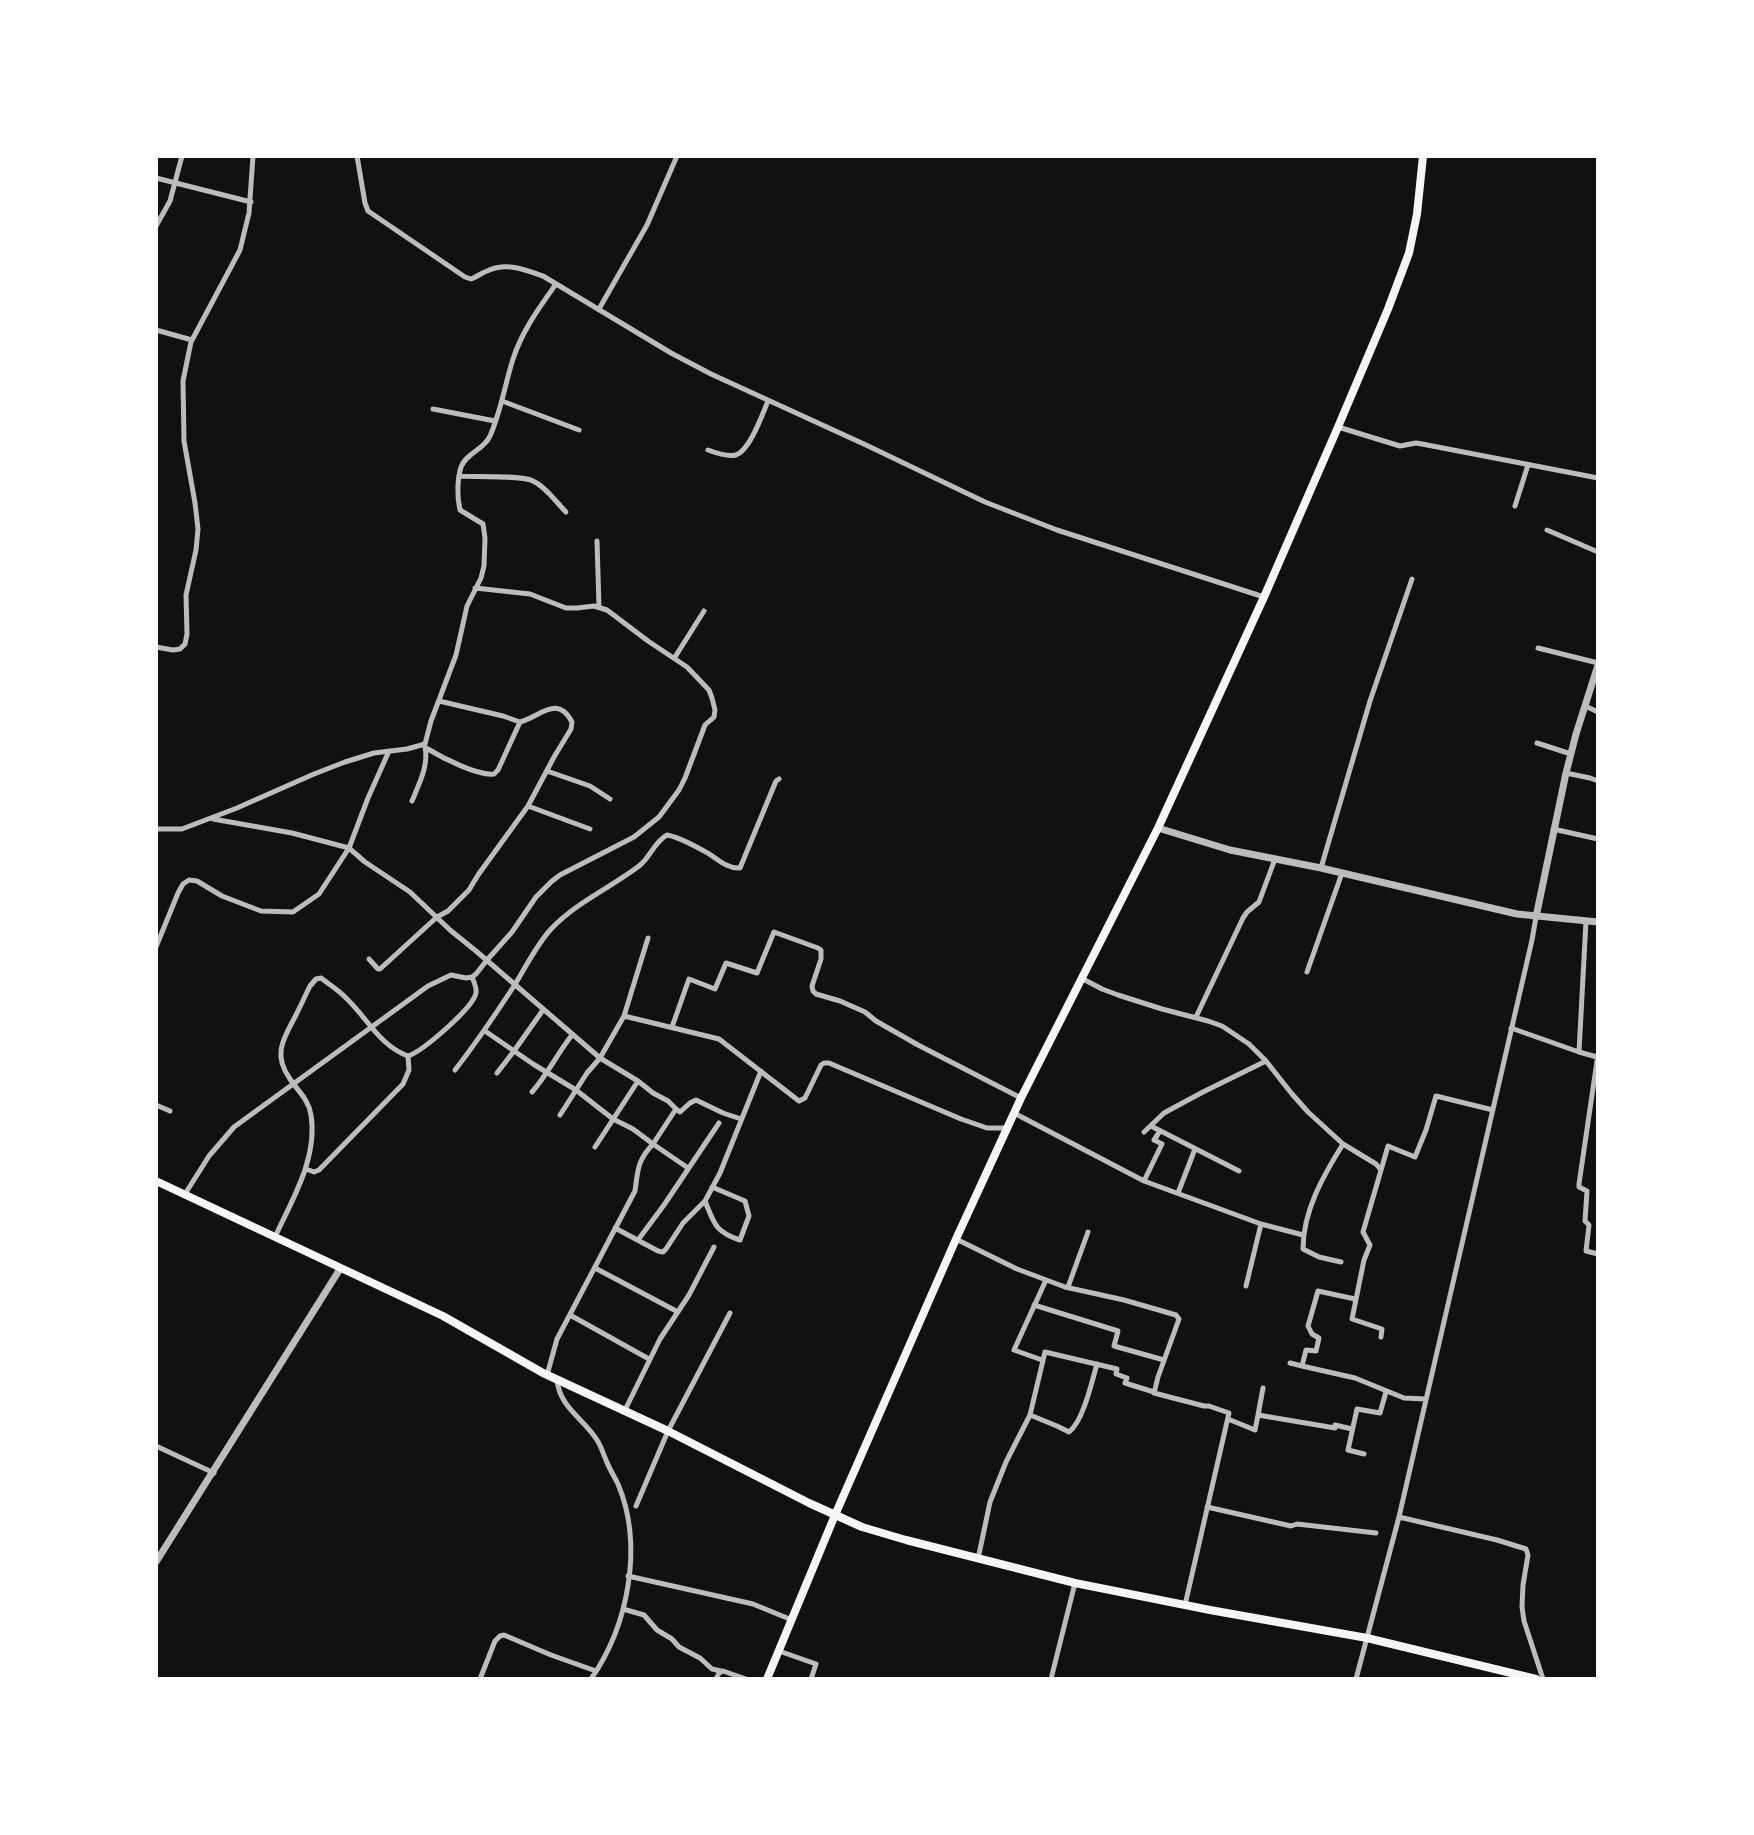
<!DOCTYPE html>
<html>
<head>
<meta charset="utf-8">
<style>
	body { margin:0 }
	#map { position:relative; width:1754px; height:1835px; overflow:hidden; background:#111; font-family:"Golos Text",sans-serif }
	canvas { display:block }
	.frame { position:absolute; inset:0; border:158px solid #fff; pointer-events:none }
</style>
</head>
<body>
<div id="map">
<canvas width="1754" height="1835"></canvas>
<div class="frame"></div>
</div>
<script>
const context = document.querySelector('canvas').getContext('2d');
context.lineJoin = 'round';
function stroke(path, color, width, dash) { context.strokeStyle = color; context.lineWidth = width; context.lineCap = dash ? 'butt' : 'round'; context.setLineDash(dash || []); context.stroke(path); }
const minor = new Path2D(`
	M357,156L365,203L368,211L465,277L471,279C477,277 481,273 487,271C506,262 524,269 543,276L671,353L711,374L866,445L985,502L1057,530L1264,597
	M156,178L251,202
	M156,226L170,201L182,156
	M599,309L647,225L677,156
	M156,330L192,340
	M502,401L579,430
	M433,409L495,421
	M1338,427L1400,446L1416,443L1422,444L1598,478
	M708,450C716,453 727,457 736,455C750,450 762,415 768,401
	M459,476C474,477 522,475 533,481C546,487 556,502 566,512
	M1515,506L1528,465
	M1547,530L1598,552
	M597,541L599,607
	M156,647L173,650L180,649L185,644L187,634L186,595L196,550L198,529L195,503L184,441L183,381L191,342L240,250L249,213L253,156
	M1538,648L1598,663
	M675,657L704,611
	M439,701L503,716L520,722
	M1585,706L1598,712
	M1537,743L1571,754
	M547,771L590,786L610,799
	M1566,773L1590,778L1598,781
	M412,801C419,784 429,765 425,747
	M528,806L590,829
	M213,819L292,833L349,848L365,862L410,892L450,930L476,951L600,1058L638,1081L653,1093L668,1101L676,1109L653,1144L688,1168
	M156,829H182L237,808L314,774L345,762L374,753L407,749L425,744L431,721L456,655L467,606L481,578L484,566L485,538L483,524L460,510C457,497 457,480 461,467C466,453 484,450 490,436C501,411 505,384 513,359C522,331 539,308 556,284
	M1553,829L1598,839
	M1321,868L1370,701L1412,579
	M1586,921L1579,1052L1597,1057
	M156,947L178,893L183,884L189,880L197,881L222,896L261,911L293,912L319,894L349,848L368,798L389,751
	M369,959L378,969H380L437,917L448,911L469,890L478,875L528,806L554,757L571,729L572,722C557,694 540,717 520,722L498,770L494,774C477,776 441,757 426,748
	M1307,972L1342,873
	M1083,979L1102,989L1118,995L1162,1009L1208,1021L1222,1026L1249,1044L1266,1061L1292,1094L1308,1112L1343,1144L1376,1164L1381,1170
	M624,1016L648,938
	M1196,1017L1243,918L1247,912L1259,902L1275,859
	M672,1027L689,979L715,989L726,963L757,973L774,932L818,948L821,950V959L812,986L813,991L816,994L840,1001L865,1012L876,1021L918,1045L1021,1098
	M1511,1028L1579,1052
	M485,1031L533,1064L576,1090L613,1119L633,1129L653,1144C637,1161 638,1170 635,1191L557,1339L547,1375
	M1598,1054L1579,1184V1187L1587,1191L1585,1221L1589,1225L1586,1251L1598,1254
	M455,1070C476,1043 495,1015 514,986C526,967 536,945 552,928C577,902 610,888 639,866C650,858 654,842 667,835C679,837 693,845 704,851C716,857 726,869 740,868L776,781L779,779
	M497,1073L514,1051L543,1010
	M532,1092C547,1075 557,1054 572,1035
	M156,1105L170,1111
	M676,1109L680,1112L690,1103L696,1100L723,1113L741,1119
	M1014,1113L1144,1181L1261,1224L1303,1235
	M560,1115L587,1073L600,1058L624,1016L719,1039L799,1101L805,1098L821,1065L824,1063H829L961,1119L987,1128H1007
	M1151,1126L1239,1171
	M1144,1132L1164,1113L1203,1092L1266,1061
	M595,1147L638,1081
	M306,1169L314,1172L319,1170L403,1084L409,1070L408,1056
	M1144,1181L1162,1144L1154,1140L1160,1131
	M1178,1193L1195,1149
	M185,1194L209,1156L234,1127L428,986L451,975L466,978L472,977L476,974L487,960L512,932L536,897L551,882L560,875L634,837L659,817L679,790L685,778L705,725L714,717L715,710L712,698L709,690L687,667L648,641L607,610L594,606L577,608H566L530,594L475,588
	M705,1201C714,1223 715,1232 740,1240L749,1216L745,1201L712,1187
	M615,1228L658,1251L663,1252L666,1249L683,1223L705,1201L720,1173L761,1071
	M275,1237C292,1200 318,1158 311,1115C309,1100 298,1091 290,1079C272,1054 284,1038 296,1015C301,1005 305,996 310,986L316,979L321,978C330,985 340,991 347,999C367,1018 380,1046 408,1056C423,1051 473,1008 476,993C477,988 474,982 472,977
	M956,1239L1017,1269L1065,1287L1124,1300L1176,1315L1179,1319L1158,1377L1154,1393L1204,1406H1209L1229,1413L1185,1605
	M638,1240L664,1205L719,1123
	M1341,1262L1319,1257L1303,1249C1303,1211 1323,1176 1343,1144
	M595,1268L678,1312
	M1246,1286L1261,1224
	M1068,1287L1088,1232
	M1355,1299L1318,1291L1308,1326L1312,1334L1319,1338L1316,1351L1306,1350L1302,1366L1355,1378L1404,1398L1426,1399
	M1034,1305L1118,1331L1114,1346L1164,1360
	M570,1315L649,1359
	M1381,1337L1382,1329L1352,1319L1364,1260L1370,1245L1363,1232L1388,1146L1415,1157L1426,1130L1436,1096L1493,1110
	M1042,1360L1014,1350L1046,1280
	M1290,1363L1302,1366
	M557,1379C559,1407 583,1418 597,1440C601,1446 603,1453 606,1460C609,1468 614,1476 618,1484C644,1546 628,1626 591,1679
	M625,1410L660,1339L689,1295L714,1247
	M1030,1415L1057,1426L1069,1432C1083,1422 1092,1381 1097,1364
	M1258,1415L1263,1388
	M1228,1419L1255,1430L1258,1415L1335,1428V1425L1352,1429
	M156,1446L214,1473
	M1364,1454L1348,1450L1357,1409L1380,1413L1386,1392
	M636,1506L668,1431L730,1313
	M1207,1507L1291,1526L1297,1524L1376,1533
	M1399,1517L1497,1540L1526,1549L1528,1555L1523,1585L1522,1607L1524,1621L1543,1679
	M978,1559L990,1502L1006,1462L1030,1415L1045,1352L1117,1369L1116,1374L1127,1378L1125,1383L1154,1392
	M628,1576L753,1604L792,1620
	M623,1609L644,1615L657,1630L672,1639L679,1647L700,1658L712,1669L721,1671
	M779,1651L816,1664L811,1679
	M480,1679L495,1641L500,1636L504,1635L551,1655L596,1671
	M716,1679L719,1673L723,1671L746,1679
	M1051,1679L1075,1583
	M1356,1679L1399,1517L1532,940L1536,917`);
const tertiary = new Path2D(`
	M1158,828L1230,850L1321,868L1517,914L1598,922
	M1536,917L1566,773L1576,734L1598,665
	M156,1562C218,1464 279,1366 340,1269`);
const secondary = new Path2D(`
	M156,1181L443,1316L543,1373L668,1431L809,1503L862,1527L906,1540L1075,1583L1210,1610L1367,1638L1536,1679
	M767,1679L835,1515L956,1239L1021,1098L1158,828L1264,597L1338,427L1388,309L1409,253L1417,214L1423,156`);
stroke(minor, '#bcbcbc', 5);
stroke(tertiary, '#bcbcbc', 7);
stroke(secondary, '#f5f5f5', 8);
</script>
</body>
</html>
